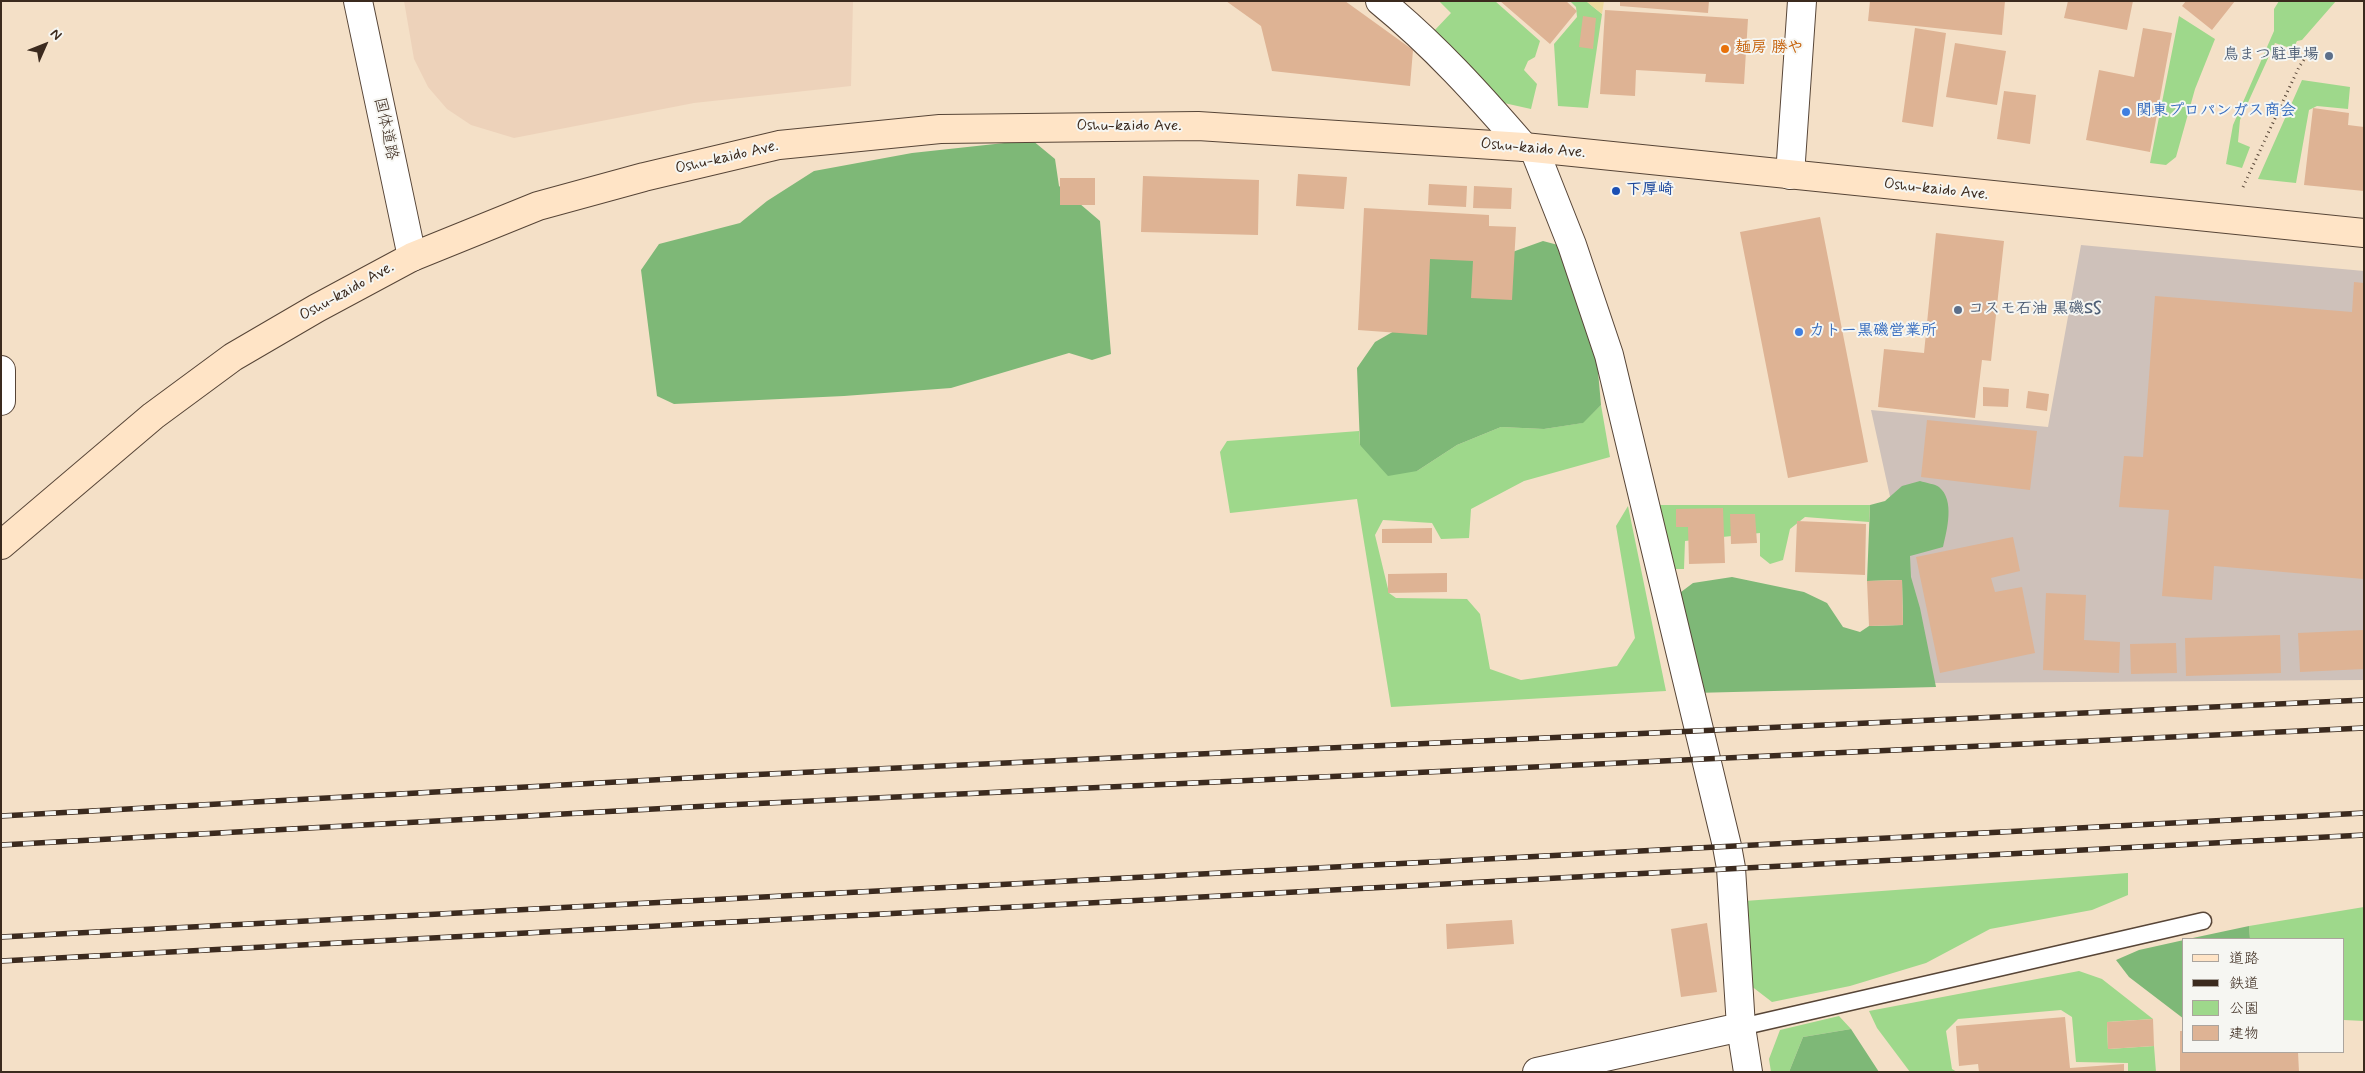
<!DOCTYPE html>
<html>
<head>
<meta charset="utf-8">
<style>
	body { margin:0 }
	#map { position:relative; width:2365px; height:1073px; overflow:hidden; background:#f4e0c7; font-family:Mynerve,"Klee One",sans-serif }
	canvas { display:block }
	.frame { position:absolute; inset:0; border:2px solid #3b2a1e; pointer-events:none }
	.legend { position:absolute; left:2182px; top:938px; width:162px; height:115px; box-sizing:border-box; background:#f6f6f2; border:1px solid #aba49d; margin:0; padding:6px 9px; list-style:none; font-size:15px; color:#3b2a1e }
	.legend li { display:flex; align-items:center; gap:10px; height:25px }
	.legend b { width:25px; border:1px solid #aba49d }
	.north { position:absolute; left:20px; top:20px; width:50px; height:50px; -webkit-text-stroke:4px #f6f6f2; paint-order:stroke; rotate:46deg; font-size:14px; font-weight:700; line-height:20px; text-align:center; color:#3b2a1e }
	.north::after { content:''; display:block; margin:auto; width:18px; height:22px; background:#3b2a1e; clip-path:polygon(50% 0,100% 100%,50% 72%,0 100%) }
</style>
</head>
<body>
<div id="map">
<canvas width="2365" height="1073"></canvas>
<div class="frame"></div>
<ul class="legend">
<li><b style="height:6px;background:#ffe4c6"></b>道路</li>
<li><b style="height:6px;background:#3b2a1e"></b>鉄道</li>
<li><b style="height:14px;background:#9ed88b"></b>公園</li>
<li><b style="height:14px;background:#deb394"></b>建物</li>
</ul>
<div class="north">N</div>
</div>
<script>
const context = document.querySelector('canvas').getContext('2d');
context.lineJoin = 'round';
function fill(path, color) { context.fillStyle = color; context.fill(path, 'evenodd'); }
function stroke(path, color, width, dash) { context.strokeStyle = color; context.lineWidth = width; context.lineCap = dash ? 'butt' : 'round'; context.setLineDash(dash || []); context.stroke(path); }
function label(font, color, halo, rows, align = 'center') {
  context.font = font + ' Mynerve,"Klee One",sans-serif'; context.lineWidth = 4; context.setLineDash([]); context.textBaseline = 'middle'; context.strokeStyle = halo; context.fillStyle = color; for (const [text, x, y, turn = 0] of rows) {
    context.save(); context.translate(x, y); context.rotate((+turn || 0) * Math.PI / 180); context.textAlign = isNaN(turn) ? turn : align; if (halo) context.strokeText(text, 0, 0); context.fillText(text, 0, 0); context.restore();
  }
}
const built = new Path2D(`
	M404,1H853L851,86L694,103L514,138L471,125L447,109L428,87L414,59Z`);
const industrial = new Path2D(`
	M2081,245L2364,271V680L1931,683L1871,410L2048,427Z`);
const green = new Path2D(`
	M1439,1H1495L1540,41L1535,57L1528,61L1524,70L1537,84L1531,109L1504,103L1433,32L1451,13Z
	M1570,1H1586L1602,14L1588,108L1558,106L1554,44L1577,17L1576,7Z
	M2279,1H2336L2302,40L2297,41L2293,49L2275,43L2240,120L2238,142L2250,147L2242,168L2226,164L2233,125L2274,31V9Z
	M2179,16L2215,39L2195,89L2176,157L2166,165L2150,163Z
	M2302,80L2350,87L2348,109L2317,106L2309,110L2296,183L2258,179Z
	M1601,405L1610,457L1524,481L1471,509L1469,538L1441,539L1432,523L1383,520L1375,535L1389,593L1396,598L1467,599L1480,614L1490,669L1521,680L1617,666L1635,638L1616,526L1628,506L1666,691L1391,707L1357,499L1230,513L1220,452L1227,441L1359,431L1360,445L1417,471L1457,445L1501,427L1544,429L1582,423Z
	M1657,505H1870L1869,522L1805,517L1790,529L1783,560L1770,564L1760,556V533L1685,541L1684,569H1671Z
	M2128,873V895L2092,910L1990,929L1926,963L1850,986L1772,1002L1746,982L1731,902Z
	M2364,907V1021L2344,1020V939H2250L2249,926Z
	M2079,971L2102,979L2153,1019L2107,1022L2108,1049L2154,1046L2156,1072H2128V1063L2076,1062L2072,1017L2061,1010L1958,1019L1946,1031L1952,1069L1957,1072H1910L1877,1028L1869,1011Z
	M1839,1016L1851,1029L1803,1037L1789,1072H1771L1769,1059L1780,1030Z`);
const forest = new Path2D(`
	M1032,140L1055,159L1059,186L1100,221L1111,354L1092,360L1069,353L951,388L844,396L674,404L657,396L641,270L659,244L740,223L767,201L814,171L912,153Z
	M1452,241L1504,255L1543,241L1558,245L1590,334L1598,371L1601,405L1583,423L1544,429L1501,427L1457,445L1417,471L1388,476L1360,445L1357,368L1375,342L1410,322L1407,271Z
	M1920,481C1926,483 1935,484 1939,487C1955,500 1947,530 1943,547L1910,556L1911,577L1920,608L1936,687L1693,693L1677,595L1693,583L1732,577L1804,592L1827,603L1843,627L1860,632L1869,626L1903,625L1902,580L1867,581L1870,505L1885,501L1902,486Z
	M2249,926L2250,939H2188Z
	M2184,940V1019L2129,977L2116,960L2139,950Z
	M1851,1029L1879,1072H1789L1803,1037Z`);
const sand = new Path2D(`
	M1586,1H1604L1602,14Z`);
const building = new Path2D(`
	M1226,1H1345L1413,50L1410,86L1272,71L1261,26Z
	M1500,1H1566L1577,11L1550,44Z
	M1620,1H1709L1708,13L1620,6Z
	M1870,1H2005L2002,35L1868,21Z
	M2068,1H2133L2127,30L2064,18Z
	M2186,1H2235L2212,30L2182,6Z
	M1605,10L1748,19L1744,84L1705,82L1706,74L1636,70L1635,96L1600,94Z
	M1583,16L1596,18L1593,49L1579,47Z
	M1915,28L1946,33L1933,127L1902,122Z
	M2143,28L2172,33L2150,152L2086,140L2099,70L2134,77Z
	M1955,43L2006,51L1997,105L1946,97Z
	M2004,91L2036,95L2030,144L1997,139Z
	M2313,108L2349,113L2348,125L2364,127V191L2304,185Z
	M1298,174L1347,177L1344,209L1296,206Z
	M1143,176L1259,180L1258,235L1141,232Z
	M1060,178H1095V205H1060Z
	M1429,184L1467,186L1466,207L1428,205Z
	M1474,186L1512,188L1511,209L1473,208Z
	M1364,208L1489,215V226L1516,227L1512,300L1471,298L1473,261L1430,259L1427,335L1358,330Z
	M1820,217L1868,462L1788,478L1740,232Z
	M1936,233L2004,241L1991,361L1982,360L1975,418L1878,407L1884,349L1924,353Z
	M2354,282L2364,283V579L2214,566L2212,600L2162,596L2169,510L2119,507L2124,456L2143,457L2155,296L2352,312Z
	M1983,387L2009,389L2008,407L1983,406Z
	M2028,391L2049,394L2047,411L2026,408Z
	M1927,420L2037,431L2030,490L1921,477Z
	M1723,508L1725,563L1689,564L1688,527H1676V509Z
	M1730,514H1755L1757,543L1731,544Z
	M1797,521L1866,524L1865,575L1795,572Z
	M1432,528V543H1382V529Z
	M2013,537L2020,571L1991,578L1995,592L2022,587L2035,653L1940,673L1916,557Z
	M1447,573V592L1388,593V574Z
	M1902,580L1903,625L1869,626L1867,581Z
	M2046,593L2086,595L2084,640L2120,642L2119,673L2043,670Z
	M2364,630V669L2300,672L2298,633Z
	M2280,635L2281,673L2186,676L2185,638Z
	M2176,643L2177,673L2131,674L2130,644Z
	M1512,920L1514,944L1447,949L1446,924Z
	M1707,923L1717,992L1681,997L1671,929Z
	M2065,1017L2070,1068L2124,1064V1072H1979L1978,1064L1959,1066L1956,1026Z
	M2153,1019L2154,1046L2108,1049L2107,1022Z
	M2180,1031H2184V1052H2298L2299,1072H2180Z`);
const path = new Path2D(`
	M2243,187L2299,67L2310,51`);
const service = new Path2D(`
	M1741,1027L2203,921`);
const minor = new Path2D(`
	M1380,1C1434,45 1479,95 1524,147
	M1534,149L1572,245L1609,355L1727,846L1731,868L1741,1027L1748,1072
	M1790,175L1802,1
	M1,370V401
	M1537,1072L1741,1027`);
const tertiary = new Path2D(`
	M358,1L412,257`);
const secondary = new Path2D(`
	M1,545L153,416L233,357L317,308L412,257L538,206L644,177L779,145L940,129L1198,126L1524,147L2364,233`);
const rail = new Path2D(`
	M1,816L725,776L2364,700
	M1,845L726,805L2364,728
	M1,937L2364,813
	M1,961L2364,835`);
const markers = [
	[1725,49,5,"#e8710a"],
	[2329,56,5,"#5c6f8a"],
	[2126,112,5,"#3f7fe0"],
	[1616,191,5,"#1a4fb4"],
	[1958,310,5,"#5c6f8a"],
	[1799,332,5,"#3f7fe0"]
];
const foodNames = [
	["麺房 勝や",1735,49]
];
const serviceNames = [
	["鳥まつ駐車場",2319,56],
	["コスモ石油 黒磯SS",1968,310,"left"]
];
const shopNames = [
	["関東プロパンガス商会",2136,112],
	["カトー黒磯営業所",1809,332]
];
const streetNames = [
	["Oshu-kaido Ave.",1129,127],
	["国体道路",385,129,78],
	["Oshu-kaido Ave.",1533,149,5],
	["Oshu-kaido Ave.",727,158,-13],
	["Oshu-kaido Ave.",1936,190,6],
	["Oshu-kaido Ave.",347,292,-29]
];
const transitNames = [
	["下厚崎",1626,191]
];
fill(built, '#edd2ba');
fill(industrial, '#cec1ba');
fill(green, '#9ed88b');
fill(forest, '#7eb877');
fill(sand, '#eeda9e');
fill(building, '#deb394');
stroke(service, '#574537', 19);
stroke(minor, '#574537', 30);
stroke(tertiary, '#574537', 30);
stroke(secondary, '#574537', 30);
stroke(path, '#574537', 3, [1, 4]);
stroke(service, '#fff', 16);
stroke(minor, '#fff', 28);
stroke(tertiary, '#fff', 28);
stroke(secondary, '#ffe4c6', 28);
stroke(rail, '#3b2a1e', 5.5);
stroke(rail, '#f6f6f2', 4, [11]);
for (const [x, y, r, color] of markers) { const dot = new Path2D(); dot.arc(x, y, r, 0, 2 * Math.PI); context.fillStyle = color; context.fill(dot); stroke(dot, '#f6f6f2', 2); }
label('bold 16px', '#c56008', '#f6f6f2', foodNames, 'left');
label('bold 16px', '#4e5e75', '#f6f6f2', serviceNames, 'right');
label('bold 16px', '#366cbe', '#f6f6f2', shopNames, 'left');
label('16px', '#3b2a1e', '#f6f6f2', streetNames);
label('bold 16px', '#164399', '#f6f6f2', transitNames, 'left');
</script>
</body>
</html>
